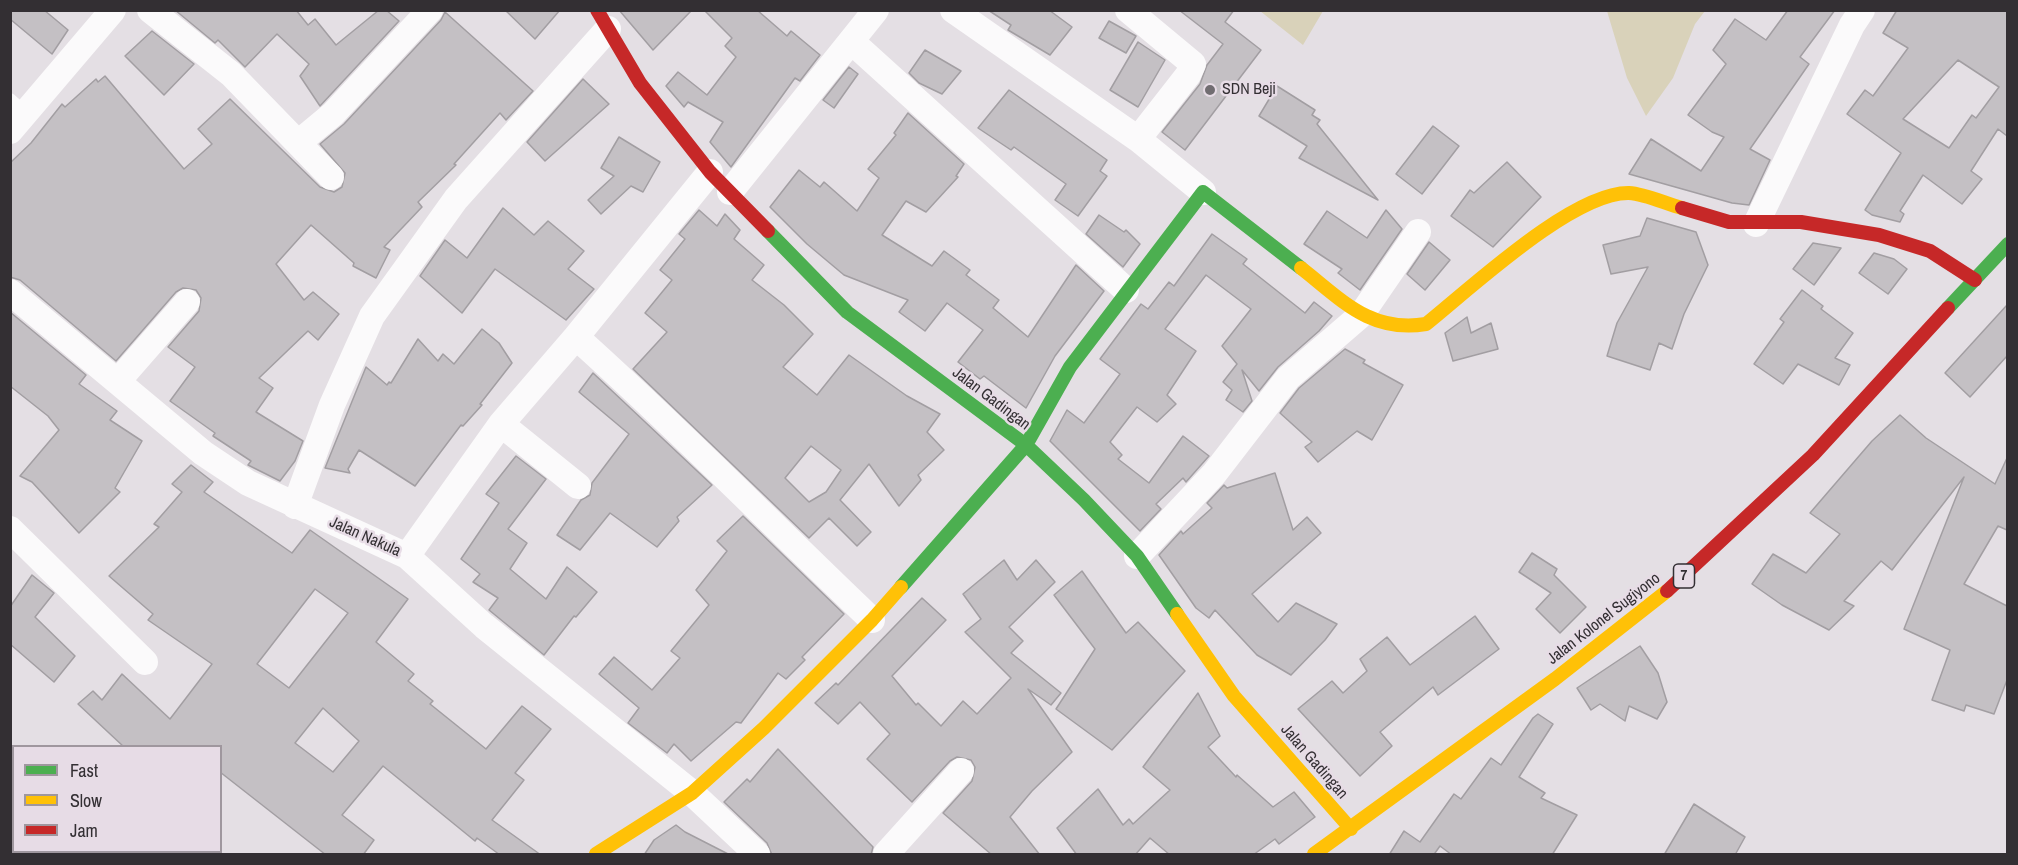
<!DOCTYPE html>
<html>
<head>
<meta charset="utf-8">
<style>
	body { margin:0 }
	#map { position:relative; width:2018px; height:865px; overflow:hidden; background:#e4dfe4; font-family:"Archivo Narrow",sans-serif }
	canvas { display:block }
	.frame { position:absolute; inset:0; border:12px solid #332f33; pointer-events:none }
	.legend { position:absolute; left:12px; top:745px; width:210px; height:108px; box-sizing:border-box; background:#e7dce6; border:2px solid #9f979e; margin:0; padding:8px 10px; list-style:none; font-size:18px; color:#332f33 }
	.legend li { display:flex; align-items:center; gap:12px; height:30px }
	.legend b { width:30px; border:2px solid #9f979e }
</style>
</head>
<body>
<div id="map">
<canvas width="2018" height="865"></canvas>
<div class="frame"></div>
<ul class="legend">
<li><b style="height:8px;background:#4caf50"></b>Fast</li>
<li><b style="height:8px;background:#ffc107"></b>Slow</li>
<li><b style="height:8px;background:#c62828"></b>Jam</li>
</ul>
</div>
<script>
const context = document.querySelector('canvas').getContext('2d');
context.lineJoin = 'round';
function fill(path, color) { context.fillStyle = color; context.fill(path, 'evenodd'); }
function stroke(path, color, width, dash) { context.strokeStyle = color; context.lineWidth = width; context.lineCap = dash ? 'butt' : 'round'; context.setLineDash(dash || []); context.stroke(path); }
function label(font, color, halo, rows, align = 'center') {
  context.font = font + ' "Archivo Narrow",sans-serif'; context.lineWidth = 5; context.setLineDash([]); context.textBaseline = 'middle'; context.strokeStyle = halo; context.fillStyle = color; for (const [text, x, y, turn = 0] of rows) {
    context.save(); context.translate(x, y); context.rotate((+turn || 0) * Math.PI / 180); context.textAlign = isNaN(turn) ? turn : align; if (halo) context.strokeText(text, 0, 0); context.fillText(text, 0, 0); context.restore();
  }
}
const green = new Path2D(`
	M1260,11H1323L1303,45Z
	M1607,11H1705L1695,24L1673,78L1646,116L1627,78Z`);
const building = new Path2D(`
	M10,10H44L68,30L52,54L10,19Z
	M175,10H296L308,25L315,19L336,45L379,10H386L399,21L320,106L300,76L309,64L277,34L245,67L218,40L215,43Z
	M505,10H560L535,39Z
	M619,10H692L653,50Z
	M704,10H757L787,36L791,31L820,55L800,81L795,78L731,167L710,142L723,122L688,102L684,107L666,86L678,72L707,95L736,57L725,46L732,38Z
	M988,10H1049L1072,27L1050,55L1008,30L1011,25Z
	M1179,10H1234L1225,22L1261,50L1185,150L1162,132L1200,84L1207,65L1223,44Z
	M1788,10H1835L1800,57L1809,64L1750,149L1770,160L1749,205L1732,203L1629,174L1651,139L1701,171L1724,137L1712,132L1688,115L1726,64L1713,50L1735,19L1766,40Z
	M1897,10H2007V136L1998,129L1971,171L1982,179L1962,204L1923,175L1900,211L1904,214L1900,222L1872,215L1865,210L1901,153L1847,114L1865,90L1873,96L1908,48L1883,33ZM1958,60L1999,87L1976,118L1972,115L1949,148L1903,119Z
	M445,12L533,91L506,120L500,113L454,164L456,165L418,202L422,207L384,247L390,250L376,278L353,266L354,263L311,225L276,264L304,300L313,292L339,314L318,340L308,331L259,378L273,388L256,412L303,441L295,461L280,481L248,465L251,461L213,436L215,433L170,401L195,367L168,347L199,311L201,298L196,290L183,288L176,292L116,361L20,280L10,277V163L31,143L62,104L65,107L96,79L98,82L105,76L184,169L212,144L198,129L230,99L320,187L334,192L342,187L345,173L320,144L344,124L441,20Z
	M1109,21L1136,36L1126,53L1099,38Z
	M152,31L194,64L164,95L125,56Z
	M1138,42L1165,60L1138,107L1110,90Z
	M925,50L961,71L942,94L919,83L909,73Z
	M849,67L858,74L834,108L823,100Z
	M583,79L609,104L545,161L527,142Z
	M1277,86L1315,110L1312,115L1320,120L1317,124L1378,200L1299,158L1307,146L1259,116Z
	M1009,90L1107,160L1100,171L1107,176L1078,216L1055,200L1066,184L1014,147L1011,150L978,128Z
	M908,113L964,164L956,176L958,177L926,212L906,201L882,235L932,266L944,251L970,270L966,275L999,300L993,308L1028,337L1076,265L1104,291L1055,356L1026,408L984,376L980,379L958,362L983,330L947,303L925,331L899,312L908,300L844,275L807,244L770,207L799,170L820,187L824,182L857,211L879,178L868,169L896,135L894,133Z
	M1433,126L1459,146L1422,194L1396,174Z
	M619,137L660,162L643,192L631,186L601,214L588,200L614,176L601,168Z
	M1507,162L1541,197L1493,247L1451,216L1470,190L1474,193Z
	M503,208L534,235L548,221L584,251L568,269L594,289L566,320L495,269L462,313L420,276L445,240L467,258Z
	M699,210L717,226L725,214L740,230L734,239L764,265L752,280L784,305L813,334L783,367L817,395L849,355L907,396L940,414L927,432L944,450L918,475L921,480L899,506L869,464L840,500L871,532L857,546L829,518L809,538L633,369L667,332L645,313L672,280L660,270L685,239L679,234ZM811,446L841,470L826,492L809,502L785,478Z
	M1386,210L1402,229L1360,290L1338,273L1342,269L1304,244L1327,211L1367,238Z
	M1099,215L1124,232L1126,230L1140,244L1123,267L1086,234Z
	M1647,218L1696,232L1708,265L1684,314L1672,349L1659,343L1650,370L1607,356L1617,323L1648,267L1611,274L1603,245L1640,236Z
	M1212,234L1247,259L1243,264L1305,313L1314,302L1332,316L1319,331L1278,367L1259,391L1242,370L1252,401L1243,412L1226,400L1232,390L1223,382L1237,364L1222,346L1251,309L1206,275L1165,329L1196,351L1167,395L1176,404L1157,422L1137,407L1110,442L1122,455L1118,459L1149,483L1183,436L1209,456L1186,482L1183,478L1156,504L1161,509L1140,531L1050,441L1067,410L1084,423L1120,374L1100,359L1141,304L1148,309L1169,282L1174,286Z
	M1429,242L1450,260L1425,290L1407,274Z
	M1813,243L1841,248L1814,285L1793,269Z
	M1874,253L1894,259L1907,269L1888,294L1859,273Z
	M1802,290L1823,306L1821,309L1853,333L1835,358L1850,365L1839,385L1798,364L1783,384L1754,364L1784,322L1780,319Z
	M2007,305V356L1970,397L1945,373Z
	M10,312L86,375L79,384L117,411L110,420L142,441L115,488L120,492L79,533L32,482L20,476L59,430L48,416L10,386Z
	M1467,317L1471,333L1491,323L1498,349L1453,361L1445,333Z
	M482,329L499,343L512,363L480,404L482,405L463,426L461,425L415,486L359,450L348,469L350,473L325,468L366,367L387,385L389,382L391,383L418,339L438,361L443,354L454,364Z
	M1345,349L1365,360L1363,363L1403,385L1372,440L1357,431L1318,462L1305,447L1312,442L1280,413L1299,388Z
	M593,373L712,485L677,517L679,521L657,547L610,513L580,550L557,535L581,500L590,495L592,483L629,434L579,392Z
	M1900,415L1926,438L1995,484L2007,458V530L1998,526L1964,584L2007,606V680L1994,714L1966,705L1964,711L1932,700L1950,650L1904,629L1964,477L1892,570L1881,561L1844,601L1854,606L1829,630L1782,605L1752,584L1773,554L1806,573L1840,534L1810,513L1872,441Z
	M516,456L546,479L508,529L527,543L510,569L546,599L567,567L597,592L576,617L574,616L544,655L489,610L498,598L473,582L480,574L461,559L499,503L486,494Z
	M191,465L213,482L204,492L292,553L310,530L408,599L376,642L414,674L408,681L433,701L430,704L486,749L522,706L551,729L515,773L524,780L492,820L541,855H500L477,838L475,841L383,766L342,815L374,840L363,855H326L220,772V747H124L78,704L93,691L102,700L122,674L170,719L212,664L148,620L153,614L109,576L159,527L154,524L182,492L172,484ZM315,589L348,613L289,688L257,664ZM323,708L359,741L333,772L295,743Z
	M1275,473L1293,530L1307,517L1321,533L1252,594L1278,622L1296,603L1337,624L1325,640L1291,675L1257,655L1215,610L1209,618L1196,608L1159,555L1181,531L1183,534L1212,508L1207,503L1224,485L1227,488Z
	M743,516L844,614L802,657L805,660L786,679L778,673L741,723L736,722L691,761L674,744L667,753L628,723L639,708L599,674L614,657L652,690L680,658L671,651L709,605L696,590L727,551L717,541Z
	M1532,553L1557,569L1554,575L1586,607L1560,633L1536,609L1551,593L1519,572Z
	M1004,560L1017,580L1036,560L1055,582L1009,627L1023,641L1011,653L1061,693L1051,705L1028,689L1072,752L1032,791L1010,817L1040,855H992L943,813L972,781L975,767L971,760L957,757L950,761L912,802L867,759L890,734L860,702L838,724L815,703L836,683L838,685L922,598L946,620L892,676L916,705L918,703L941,726L963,701L977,714L1011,678L965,632L981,619L963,594Z
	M1082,571L1126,633L1138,622L1185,671L1112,750L1056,709L1095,649L1054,595Z
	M32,575L54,593L35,617L75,656L54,682L10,644V607Z
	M1475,616L1499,649L1438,695L1433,687L1380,732L1392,746L1360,776L1298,709L1332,681L1343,693L1367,671L1360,659L1387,637L1410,665Z
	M1640,646L1658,673L1667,702L1657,719L1629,706L1625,721L1600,704L1591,710L1577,688Z
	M1198,693L1220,736L1208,747L1236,777L1237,775L1273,807L1294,792L1315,817L1279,844L1275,839L1253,855H1170L1150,838L1135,855H1077L1057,828L1098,789L1123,825L1129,819L1133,824L1170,790L1143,767Z
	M1538,714L1553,724L1519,777L1545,793L1541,798L1577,815L1552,855H1452L1440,846L1435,853L1437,855H1389L1404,831L1420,842L1454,794L1461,799L1491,758L1501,765L1533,718Z
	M778,749L873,847L871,855H772L767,843L724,802L747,779L750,782Z
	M1694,804L1745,837L1735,855H1664Z
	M676,825L685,832L730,855H644L654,840Z`);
const lane = new Path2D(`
	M10,99L27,114`);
const street = new Path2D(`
	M150,10L231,74L331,177
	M953,10L1138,139L1203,192
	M1128,10L1193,64L1188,75L1138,139
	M851,41L1126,290
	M10,131L113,10
	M298,143L333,114L430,10
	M730,192L876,10
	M1756,224L1852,25L1862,10
	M10,292L203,453L248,483L407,556L484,626L692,793L757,854
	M576,337C678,428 773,526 872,620
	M118,381L187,302
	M501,424L578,486
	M295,506L332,405L372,316L456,199L608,29
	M10,529L145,662
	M407,556L501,424L576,337L710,172
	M1137,556L1214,474L1288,378L1361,315L1418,232
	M886,854L961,771`);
const fast = new Path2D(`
	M768,231L847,312L1026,445L1084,500L1137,556L1177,614
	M1948,308L2008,244
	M901,587L1026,445L1070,367L1203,192L1301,268`);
const slow = new Path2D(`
	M1301,268C1342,300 1370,333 1426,324C1471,288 1573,192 1629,193C1646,194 1666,204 1682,208
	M1177,614L1234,696L1351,829
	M596,854L692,793L764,728L872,620L901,587
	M1314,854L1555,679L1667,591`);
const jam = new Path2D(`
	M597,10L640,83L710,172L768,231
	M1682,208L1729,222H1801L1879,235L1930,251L1975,280
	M1667,591L1813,455L1948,308`);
const markers = [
	[1210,90,6,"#716d71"]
];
const shields = [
	[1684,576,21]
];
const shieldNames = [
	["7",1684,576]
];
const poiNames = [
	["SDN Beji",1222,90]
];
const streetNames = [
	["Jalan Gadingan",991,399,37],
	["Jalan Nakula",365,537,24],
	["Jalan Kolonel Sugiyono",1604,619,-38],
	["Jalan Gadingan",1314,762,49]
];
fill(green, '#d9d2ba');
fill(building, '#c4c0c4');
stroke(building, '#a29ea2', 1.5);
stroke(lane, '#fbfafb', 12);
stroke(street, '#fbfafb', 26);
stroke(fast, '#4caf50', 14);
stroke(slow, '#ffc107', 14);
stroke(jam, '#c62828', 14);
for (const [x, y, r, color] of markers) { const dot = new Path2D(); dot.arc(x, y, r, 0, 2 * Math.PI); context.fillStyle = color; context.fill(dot); stroke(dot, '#e7dce6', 2); }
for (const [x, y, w] of shields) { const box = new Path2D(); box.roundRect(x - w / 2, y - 12, w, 24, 4.5); context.fillStyle = '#e7dce6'; context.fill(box); stroke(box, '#332f33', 1.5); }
label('bold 15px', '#332f33', null, shieldNames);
label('16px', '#332f33', '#e7dce6', poiNames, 'left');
label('16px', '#332f33', '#e7dce6', streetNames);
</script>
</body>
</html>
